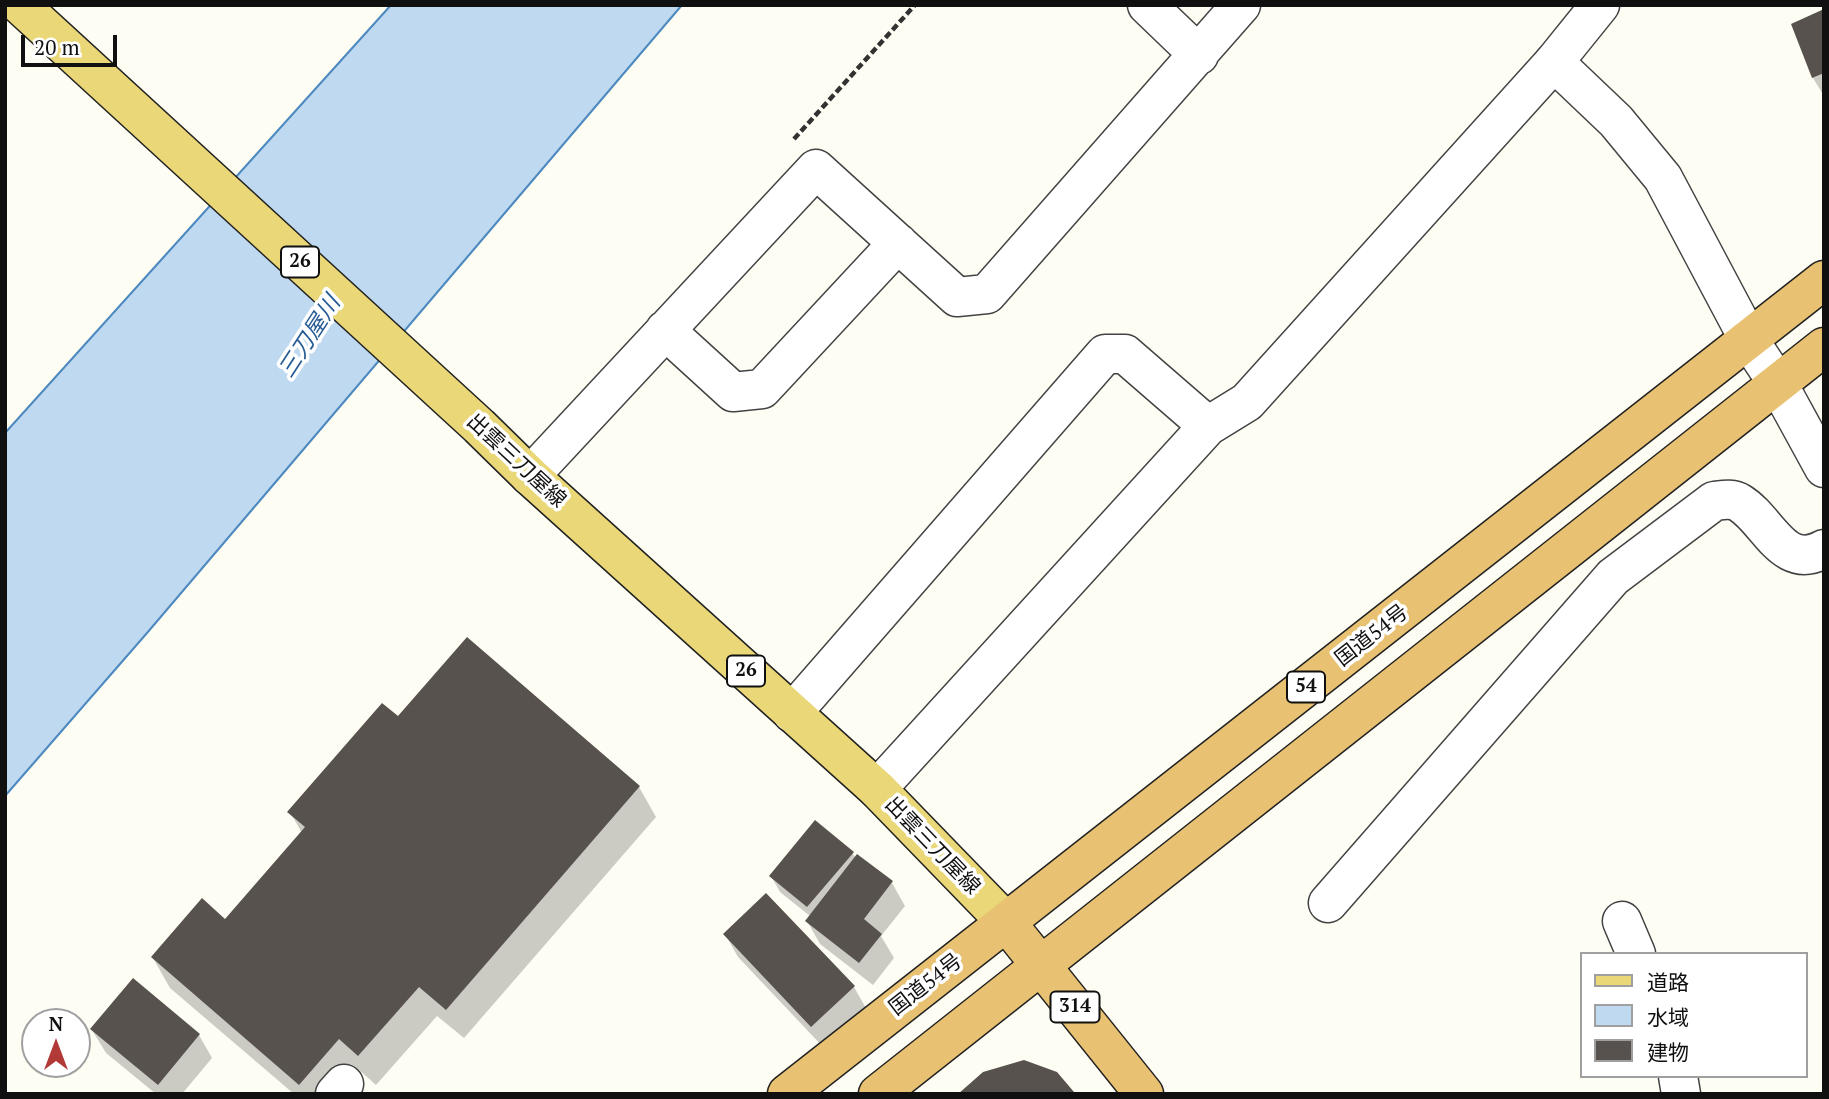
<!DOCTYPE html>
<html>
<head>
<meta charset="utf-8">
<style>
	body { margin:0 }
	#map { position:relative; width:1829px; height:1099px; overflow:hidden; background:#fefdf4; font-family:"PT Serif","Noto Sans JP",serif }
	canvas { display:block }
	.frame { position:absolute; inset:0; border:7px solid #101010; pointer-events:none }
	.legend { position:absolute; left:1580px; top:952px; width:228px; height:126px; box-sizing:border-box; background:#fff; border:2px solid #9f9f9f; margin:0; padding:9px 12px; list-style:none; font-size:21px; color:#101010 }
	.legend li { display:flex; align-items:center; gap:14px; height:35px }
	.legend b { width:35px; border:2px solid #9f9f9f }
	.north { position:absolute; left:21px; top:1008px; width:70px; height:70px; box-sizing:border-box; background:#fff; border:2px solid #9f9f9f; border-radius:50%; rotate:0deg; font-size:19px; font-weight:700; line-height:28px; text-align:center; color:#101010 }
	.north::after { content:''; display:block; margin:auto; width:24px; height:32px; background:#b13a36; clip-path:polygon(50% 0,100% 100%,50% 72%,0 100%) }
	.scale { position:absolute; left:21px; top:35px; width:96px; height:32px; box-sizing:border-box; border:4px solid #101010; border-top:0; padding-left:9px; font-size:21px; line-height:24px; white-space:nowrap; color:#101010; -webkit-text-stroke:5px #fff; paint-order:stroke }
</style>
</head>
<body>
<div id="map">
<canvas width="1829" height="1099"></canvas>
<div class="frame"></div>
<ul class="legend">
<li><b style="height:9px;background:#ead778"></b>道路</li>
<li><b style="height:19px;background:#bed9f0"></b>水域</li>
<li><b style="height:19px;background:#57524d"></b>建物</li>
</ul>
<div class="north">N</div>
<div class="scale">20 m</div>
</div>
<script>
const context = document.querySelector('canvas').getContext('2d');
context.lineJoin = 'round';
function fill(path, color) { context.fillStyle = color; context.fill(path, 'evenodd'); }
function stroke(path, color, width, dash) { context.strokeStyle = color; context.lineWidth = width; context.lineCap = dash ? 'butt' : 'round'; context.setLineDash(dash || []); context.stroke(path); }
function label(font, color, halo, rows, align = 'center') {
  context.font = font + ' "PT Serif","Noto Sans JP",serif'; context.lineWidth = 7; context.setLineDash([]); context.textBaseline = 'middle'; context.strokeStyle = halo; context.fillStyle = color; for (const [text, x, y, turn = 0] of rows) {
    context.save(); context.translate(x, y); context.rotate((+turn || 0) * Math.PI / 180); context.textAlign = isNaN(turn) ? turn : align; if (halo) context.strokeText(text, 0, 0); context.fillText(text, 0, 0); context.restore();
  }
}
const water = new Path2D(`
	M391,5H682L147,633L5,796V433Z`);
const shadow = new Path2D(`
	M1824,11V96L1813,78L1793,25Z
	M467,640L639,787L656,817L464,1038L437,1016L376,1085L357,1068L334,1094H294L170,988L153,958L226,921L302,833L290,812L398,719Z
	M852,853L856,858L892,883L905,906L881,936L894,958L873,985L820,944L807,921L810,916L780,892L771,876Z
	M725,934L854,987L867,1010L825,1049L738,957Z
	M92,1030L199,1035L212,1058L182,1094H156L106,1053Z`);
const building = new Path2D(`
	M1824,9V73L1812,78L1791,24Z
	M467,637L640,786L446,1010L419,987L358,1056L339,1039L299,1085L151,957L202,898L225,919L305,827L287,812L382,703L398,716Z
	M815,820L854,852L807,907L769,876Z
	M857,854L893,881L864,919L882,934L859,963L805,921Z
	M766,893L855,986L811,1027L723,934Z
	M133,978L200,1034L158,1085L90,1029Z
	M1024,1060L1057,1072L1074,1092L1071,1094H958L983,1072Z`);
const path = new Path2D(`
	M794,139L915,5`);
const minor = new Path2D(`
	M1147,5L1199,55
	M665,330L733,392L762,389L898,243
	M530,476L816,169L957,297L987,294L1241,5
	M792,713L1105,354H1125L1208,426
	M877,789L1208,426L1247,402L1554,62L1600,5
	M1328,903L1613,577L1714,501C1723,500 1732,498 1740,503C1769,521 1783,572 1824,549
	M1622,921L1636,954
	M1678,1076L1681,1094
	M335,1094L344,1084`);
const tertiary = new Path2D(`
	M1554,62L1616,121L1663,178L1749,340L1778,384L1824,468`);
const primary = new Path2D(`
	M20,5L479,426L530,476L877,789L1006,922`);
const trunk = new Path2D(`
	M1006,922L1144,1094
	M787,1094L1824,280
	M878,1094L1824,347`);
const shields = [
	[300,262,38],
	[746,671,38],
	[1306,687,38],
	[1075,1007,49]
];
const shieldNames = [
	["26",300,262],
	["26",746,671],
	["54",1306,687],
	["314",1075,1007]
];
const streetNames = [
	["出雲三刀屋線",516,461,43],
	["国道54号",1372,636,-38],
	["出雲三刀屋線",932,846,46],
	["国道54号",926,985,-38]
];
const waterNames = [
	["三刀屋川",310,337,-57]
];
fill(water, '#bed9f0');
stroke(water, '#4d89bf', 2);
fill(shadow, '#0003');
fill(building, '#57524d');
stroke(minor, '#434343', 41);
stroke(tertiary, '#434343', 41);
stroke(primary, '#212121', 41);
stroke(trunk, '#212121', 41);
stroke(path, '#323232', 4.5, [7, 3.5]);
stroke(minor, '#fff', 38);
stroke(tertiary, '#fff', 38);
stroke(primary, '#ead778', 38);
stroke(trunk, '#e8c272', 38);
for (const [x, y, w] of shields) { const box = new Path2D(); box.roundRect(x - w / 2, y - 15.5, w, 31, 5); context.fillStyle = '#fff'; context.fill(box); stroke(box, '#101010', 2); }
label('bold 19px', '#101010', null, shieldNames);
label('21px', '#101010', '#fff', streetNames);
label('italic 23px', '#265c95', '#fff', waterNames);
</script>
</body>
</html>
